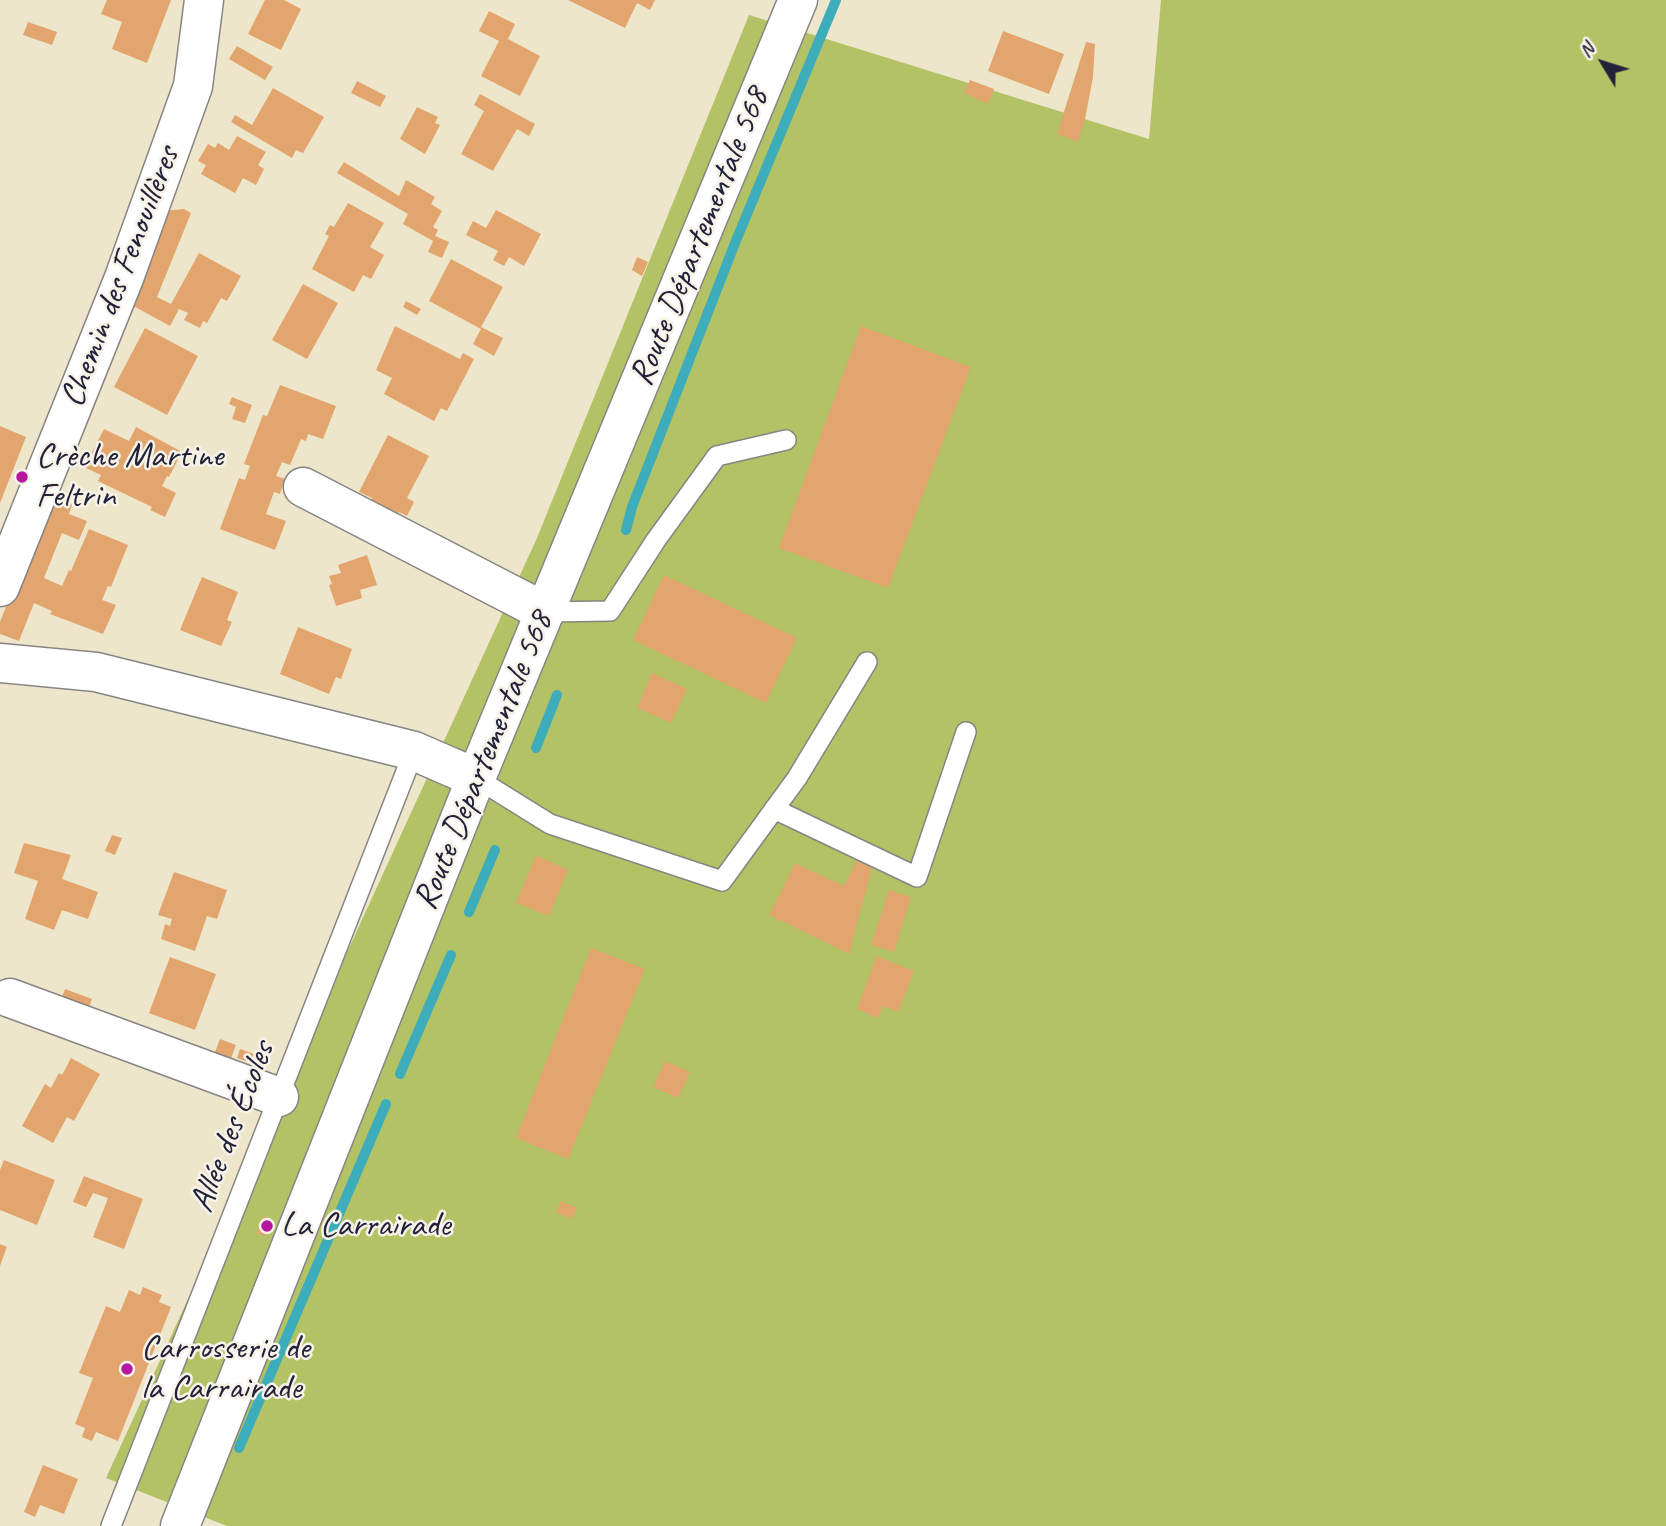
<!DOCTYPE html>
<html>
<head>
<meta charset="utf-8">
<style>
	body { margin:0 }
	#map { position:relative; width:1666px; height:1526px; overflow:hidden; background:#eee6cb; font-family:Caveat,sans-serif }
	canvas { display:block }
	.north { position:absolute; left:1568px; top:28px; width:70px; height:70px; -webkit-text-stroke:5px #f7f3e8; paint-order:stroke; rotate:308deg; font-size:19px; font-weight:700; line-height:28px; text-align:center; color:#22223b }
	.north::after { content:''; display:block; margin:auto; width:24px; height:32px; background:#22223b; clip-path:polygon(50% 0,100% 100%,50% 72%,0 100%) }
</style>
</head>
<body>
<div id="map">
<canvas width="1666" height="1526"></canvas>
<div class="north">N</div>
</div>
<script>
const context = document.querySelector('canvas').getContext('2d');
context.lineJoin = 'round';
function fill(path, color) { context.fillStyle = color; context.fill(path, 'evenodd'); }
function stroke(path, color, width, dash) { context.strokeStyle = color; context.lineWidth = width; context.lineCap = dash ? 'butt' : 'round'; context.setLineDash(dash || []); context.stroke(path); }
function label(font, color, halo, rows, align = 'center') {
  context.font = font + ' Caveat,sans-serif'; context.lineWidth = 5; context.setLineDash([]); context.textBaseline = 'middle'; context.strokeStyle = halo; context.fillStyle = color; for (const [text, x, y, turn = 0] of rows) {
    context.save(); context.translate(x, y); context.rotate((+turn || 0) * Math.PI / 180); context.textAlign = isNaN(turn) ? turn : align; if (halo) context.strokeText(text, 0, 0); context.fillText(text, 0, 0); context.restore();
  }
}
const green = new Path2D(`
	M1161,0H1666V1526H227L106,1478L537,538L749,15L1149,139Z`);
const stream = new Path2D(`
	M626,530L632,507L735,243L836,0
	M536,748L557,695
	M469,912L495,850
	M400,1074L451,955
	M239,1448L386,1104`);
const building = new Path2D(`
	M107,0H171L147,63L112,49L122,22L101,14Z
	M265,0H284L301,9L281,50L248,34Z
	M568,0H655L650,10L637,3L625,28Z
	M489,11L515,24L508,39L540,56L520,96L481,76L499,41L479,31Z
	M28,22L57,32L52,45L23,35Z
	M1003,31L1064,54L1049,94L988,71Z
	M1086,42L1095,44L1093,77L1085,119L1078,142L1057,134Z
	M237,46L273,67L265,80L229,59Z
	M970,80L994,89L988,104L964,93Z
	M357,81L386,96L380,107L351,93Z
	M273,88L324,117L303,153L296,150L292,158L231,122L235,115L252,125Z
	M480,94L535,124L529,136L517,129L493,171L461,154L484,111L474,105Z
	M417,107L438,117L435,123L440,125L425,154L400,139Z
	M237,136L266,152L258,165L264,169L256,185L243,178L235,193L201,174L206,165L198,161L208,144L215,148L218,143L229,150Z
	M344,162L399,196L406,180L435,197L431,204L442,211L433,227L438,230L435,236L449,242L442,258L428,252L433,241L403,224L408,214L337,173Z
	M348,203L384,223L370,247L384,255L371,279L363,275L354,292L312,269L329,236L325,234L330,225L334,227Z
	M184,209L191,213L157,297L171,304L199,253L241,276L227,301L221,298L207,323L203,321L200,328L184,320L188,313L179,309L170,326L126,302L163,211Z
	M496,210L541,234L524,266L509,257L504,266L493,260L498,251L466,235L473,221L486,228Z
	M637,257L648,262L642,276L632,270Z
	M451,259L503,287L481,327L503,338L494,356L473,344L481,329L429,301Z
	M303,284L338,303L307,359L272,340Z
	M406,301L421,309L417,315L403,307Z
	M395,326L460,359L463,353L474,359L447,411L441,408L434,421L384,394L392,378L376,370Z
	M861,326L971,367L888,588L779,548Z
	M145,328L198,356L167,415L114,387Z
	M280,385L336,406L323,439L308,434L306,441L301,439L290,465L282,462L276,476L285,479L280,494L274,492L266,514L286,521L275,550L220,529L239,478L245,480L250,466L244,464L263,415L267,416Z
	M232,397L252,405L245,423L232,419L236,407L229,404Z
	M0,426L26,437L0,503Z
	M136,427L182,452L169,477L167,476L162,486L176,493L165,517L150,510L152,507L98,481L101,475L84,467L104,429L129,441Z
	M388,435L429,456L407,498L414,502L407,516L399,512L392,525L370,504L372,498L359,492Z
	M51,491L66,497L72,505L69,514L87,521L79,540L62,533L44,578L62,586L69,570L71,571L89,529L128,545L111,587L108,586L102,600L116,605L103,634L50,614L52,611L34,603L19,641L0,634V622Z
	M367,555L377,585L360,590L362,598L336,606L329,585L332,584L329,576L341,573L338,565Z
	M664,575L797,638L766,703L633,640Z
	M202,577L238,592L227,620L232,622L221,646L180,630Z
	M298,627L352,649L341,679L336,677L329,694L280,674Z
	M652,673L687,689L671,723L637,708Z
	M112,835L122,838L115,855L105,851Z
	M24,843L71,855L62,879L98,892L88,919L62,910L54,930L25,919L38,881L14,873Z
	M536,855L568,870L549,916L516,903Z
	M857,861L872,868L849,954L769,915L795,863L844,886Z
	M174,872L227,890L217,919L207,916L195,951L161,939L165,924L170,926L172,919L158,915Z
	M889,890L911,897L894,952L871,945Z
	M591,948L645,969L568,1159L516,1138Z
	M877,956L914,971L898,1012L883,1006L878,1018L857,1009Z
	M170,957L216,974L195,1030L149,1013Z
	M65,989L92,999L86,1015L59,1005Z
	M220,1039L236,1045L228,1066L212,1060Z
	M240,1049L254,1054L251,1063L237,1058Z
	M71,1058L100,1074L74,1121L67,1117L53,1143L22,1126L45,1084L51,1088L59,1073L62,1075Z
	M665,1061L690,1072L678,1098L653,1087Z
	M4,1160L55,1180L37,1225L0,1210V1170Z
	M84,1176L143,1199L124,1249L93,1237L108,1198L93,1193L86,1207L73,1202Z
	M561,1201L577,1208L572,1219L556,1212Z
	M264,1216L272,1221L265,1236L256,1233Z
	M0,1244L7,1247L0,1266Z
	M143,1287L162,1295L159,1302L171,1307L118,1441L96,1432L92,1441L82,1437L85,1428L75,1424L93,1378L79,1373L106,1306L120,1312L129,1290L140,1295Z
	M43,1465L78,1479L64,1514L40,1505L35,1517L24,1512Z`);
const service = new Path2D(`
	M545,612L610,611L656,540L717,456L786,440
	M476,778L550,824L722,881L797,778L867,662
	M774,809L917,877L966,732
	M111,1526L414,751`);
const minor = new Path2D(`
	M303,487L545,612
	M0,587L124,278L193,86L204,0
	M0,663L96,672L414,751L476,778
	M10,998L279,1097`);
const primary = new Path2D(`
	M180,1526L476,778L798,0`);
const markers = [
	[22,477,7,"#b5179e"],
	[267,1226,7,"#b5179e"],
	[127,1369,7,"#b5179e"]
];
const streetNames = [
	["Route Départementale 568",700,237,-68],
	["Chemin des Fenouillères",121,277,-69],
	["Route Départementale 568",484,761,-68],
	["Allée des Écoles",233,1127,-69]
];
const poiNames = [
	["Crèche Martine",36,457],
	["Feltrin",36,497],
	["La Carrairade",281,1226],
	["Carrosserie de",141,1349],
	["la Carrairade",141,1389]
];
fill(green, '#b2c265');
stroke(stream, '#3dacbb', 10);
fill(building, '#e1a56d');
stroke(service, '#888483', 22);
stroke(minor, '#888483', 41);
stroke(primary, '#888483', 41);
stroke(service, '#fff', 19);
stroke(minor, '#fff', 38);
stroke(primary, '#fff', 38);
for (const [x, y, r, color] of markers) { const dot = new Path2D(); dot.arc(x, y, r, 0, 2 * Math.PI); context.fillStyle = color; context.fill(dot); stroke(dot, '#f7f3e8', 2.5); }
label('35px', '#22223b', '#f7f3e8', streetNames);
label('35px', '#22223b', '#f7f3e8', poiNames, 'left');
</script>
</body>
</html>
